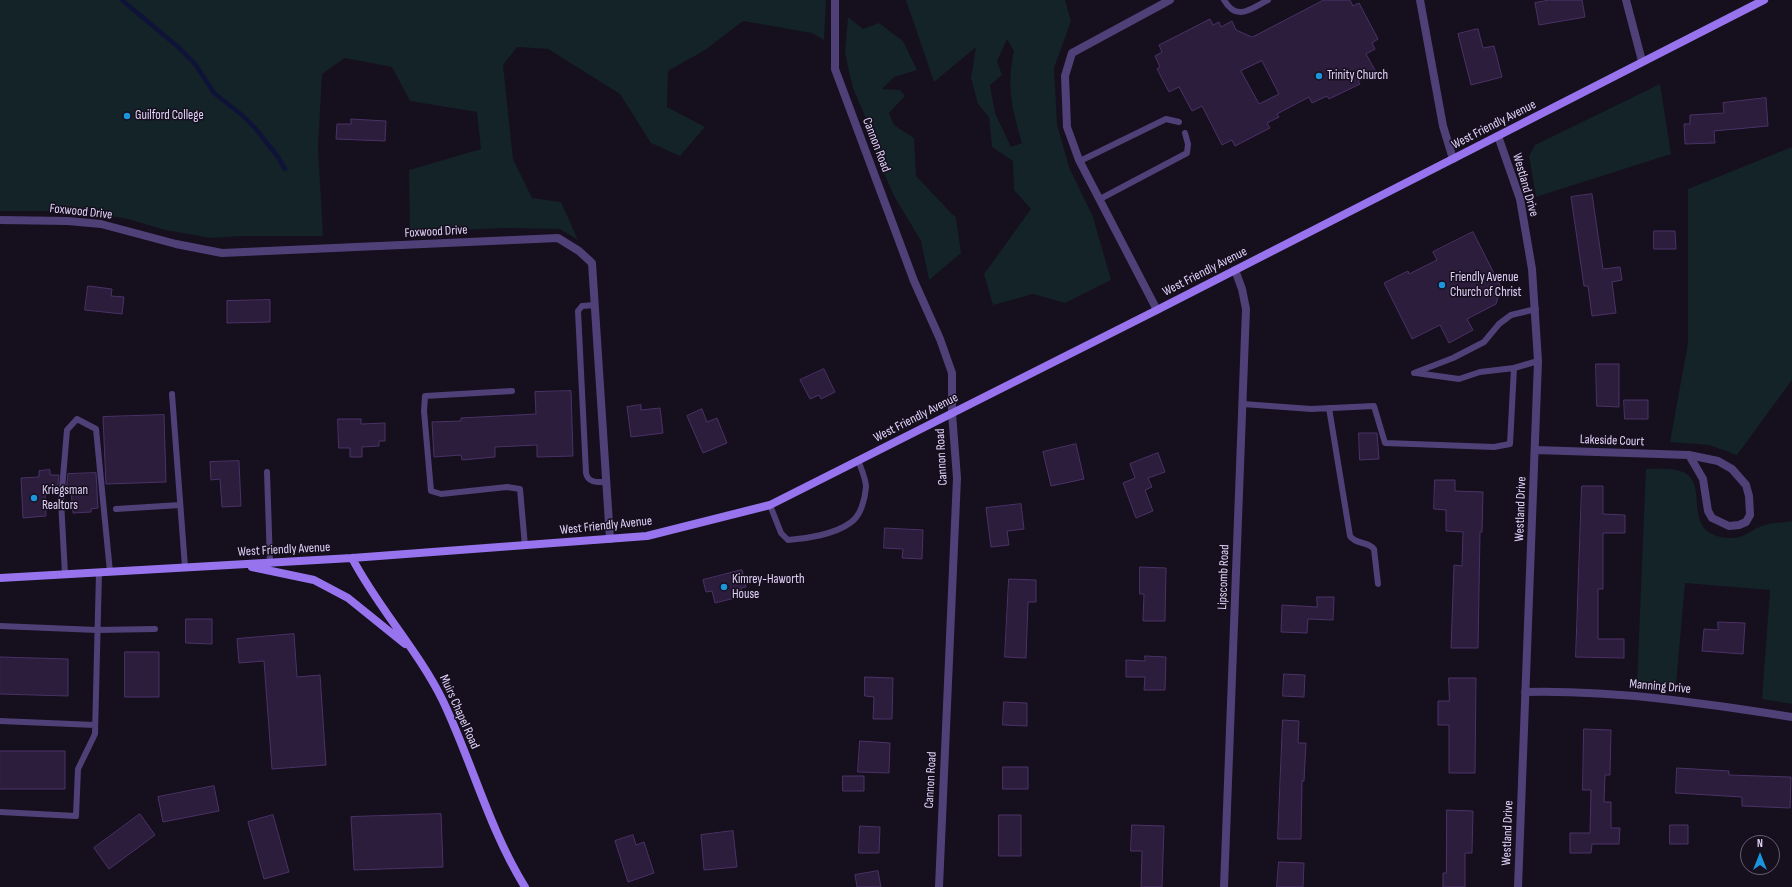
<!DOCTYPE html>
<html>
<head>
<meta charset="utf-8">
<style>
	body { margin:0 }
	#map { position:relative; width:1792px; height:887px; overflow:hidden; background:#160f1e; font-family:"Sofia Sans Condensed",sans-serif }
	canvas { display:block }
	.north { position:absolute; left:1740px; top:835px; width:40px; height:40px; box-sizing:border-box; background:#160f1e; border:1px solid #675d76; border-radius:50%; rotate:0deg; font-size:11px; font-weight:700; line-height:16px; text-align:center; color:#e1d2f9 }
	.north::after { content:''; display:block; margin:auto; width:14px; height:18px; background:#1b96dc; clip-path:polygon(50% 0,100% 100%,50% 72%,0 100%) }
</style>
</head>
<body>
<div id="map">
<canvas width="1792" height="887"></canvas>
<div class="north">N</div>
</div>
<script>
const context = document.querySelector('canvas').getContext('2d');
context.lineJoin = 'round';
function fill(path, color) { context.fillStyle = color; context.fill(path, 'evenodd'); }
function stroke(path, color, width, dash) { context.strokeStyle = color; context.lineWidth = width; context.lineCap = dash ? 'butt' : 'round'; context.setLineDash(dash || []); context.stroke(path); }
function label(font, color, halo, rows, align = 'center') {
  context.font = font + ' "Sofia Sans Condensed",sans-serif'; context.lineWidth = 3; context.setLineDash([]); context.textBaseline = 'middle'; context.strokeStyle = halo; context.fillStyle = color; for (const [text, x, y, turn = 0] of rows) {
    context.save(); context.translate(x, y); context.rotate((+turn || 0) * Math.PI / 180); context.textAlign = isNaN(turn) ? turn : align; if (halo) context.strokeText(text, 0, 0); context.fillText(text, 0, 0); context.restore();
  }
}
const green = new Path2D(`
	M0,0H826L824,40L812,33L743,21L705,50L668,71L667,107L705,127L680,156L651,143L620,94L548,49L517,47L503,65L513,159L532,198L561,202L578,240L560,229L505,228L410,232L409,170L481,149L477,112L410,101L392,67L345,58L322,74L318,147L323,236H241L211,238L165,230L128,219L79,211H0Z
	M906,0H1065L1071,21L1054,68L1057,124L1069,167L1093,217L1111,280L1065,303L1033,294L993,305L984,274L1031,209L1014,190L1013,161L992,147L989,117L978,104L971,78L976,47L934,82ZM1007,39L1014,51C1006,88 1012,108 1022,143L1011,147L995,113L990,85L1002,75L997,61Z
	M848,17L863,29L879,23L903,41L917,70L894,77L882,89L900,90L905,96L889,113L894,125L914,138L916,176L956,218L961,253L929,280L921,241L894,196L871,143L867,121L853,88L845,53Z
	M1660,84L1671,154L1536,197L1529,156L1535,145Z
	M1792,147V380L1737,455L1709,445L1670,442L1688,343V189Z
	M1646,469C1658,469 1678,467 1688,475C1707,492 1682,534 1728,538C1745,539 1748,531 1762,526C1771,522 1783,523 1792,521V704L1762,699L1770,590L1685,583L1676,685L1637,683Z`);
const stream = new Path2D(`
	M122,0L177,46L195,64L214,93L242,115L255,128L278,157L285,169`);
const building = new Path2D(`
	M1324,0H1350L1353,6L1359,3L1378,39L1372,43L1375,49L1366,54L1376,72L1358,81L1360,84L1329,99L1327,96L1312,103L1309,97L1277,114L1279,117L1267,123L1270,128L1235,146L1232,140L1222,145L1202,106L1192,111L1179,87L1169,92L1157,69L1160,67L1155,56L1162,52L1159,45L1210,19L1213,25L1219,22L1221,27L1232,21L1236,30L1252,37ZM1262,61L1279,94L1259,104L1241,71Z
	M1550,0H1582L1585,17L1539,25L1535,3Z
	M1478,29L1483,48L1494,46L1502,77L1471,85L1458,34Z
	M1766,98L1768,126L1714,131L1715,143L1685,144L1684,124H1690V115L1724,113L1723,103Z
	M351,119L386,121L385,141L336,139L337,124H351Z
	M1592,194L1603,269L1620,267L1622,280L1612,282L1616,313L1592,316L1588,286H1584L1571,197Z
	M1654,231H1675L1676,249H1654Z
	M1473,232L1501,287L1496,304L1467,319L1473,330L1449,343L1440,325L1412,339L1384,283L1408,271L1409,274L1437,260L1433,252Z
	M88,286L112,289L111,296L124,297L122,314L85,310Z
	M270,300V322L227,323V301Z
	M1596,364H1619V407L1597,406Z
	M824,369L835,392L821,399L819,395L810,399L800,380Z
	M571,391L573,456L537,457V445L495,447V457L462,460L461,455L434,457L432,422L461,421V418L536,414L535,392Z
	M1624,400H1648V419H1625Z
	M641,405V410L660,408L663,433L631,437L627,407Z
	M702,409L707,422L717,418L727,443L703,453L687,416Z
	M164,415L166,482L106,484L103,417Z
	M338,419H361V424L385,423V441H379V446L362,447V457H350V448H339Z
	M1359,433H1377L1379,459L1360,460Z
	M1076,444L1084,479L1051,486L1043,452Z
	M1158,453L1165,472L1148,478L1152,487L1145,490L1153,511L1136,518L1123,483L1135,478L1130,464Z
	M239,461L241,506L222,507L220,479L211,480L210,462Z
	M50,470V475H59L57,492H45L46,516L23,518L21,478L39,477V471Z
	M96,473L98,508L91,509V512L73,513L71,491H66L68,474Z
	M1435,480H1455V491L1483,492L1482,532H1480L1478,648H1451L1454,565L1462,566L1463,532L1446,531V510L1434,509Z
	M1582,486H1603V514L1625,515V533H1603V589H1598V639H1624V658L1576,657Z
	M1021,504L1024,529L1007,531L1009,545L991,547L986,508Z
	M885,528L923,530L922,559L902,558L903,549L884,548Z
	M1140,567L1166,568L1165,621H1143L1144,594H1140Z
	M742,570L746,587L741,588L743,596L715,603L712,591L706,592L703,580Z
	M1009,579L1036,580V602H1028L1026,658L1005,657Z
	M1317,597H1334L1333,620L1308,619L1307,633L1281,632L1282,605L1317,607Z
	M186,619H212V644L186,643Z
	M1718,622L1745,623L1743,654L1702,651L1704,629L1718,630Z
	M294,634L297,677L320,675L326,765L272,769L264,661L239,663L237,639Z
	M125,652H159V697H125Z
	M1145,656L1166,657L1165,690H1144L1145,677H1126V660L1145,661Z
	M0,657L68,659V696L0,694Z
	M1284,674L1305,675L1304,697L1283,696Z
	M865,677L893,678L892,719H873L874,697L865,696Z
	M1449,678H1476L1475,773H1449V725H1438V701H1449Z
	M1004,702L1027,703V726L1003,725Z
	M1283,720L1299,721L1298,743H1306L1304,781H1302L1301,839H1278Z
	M1584,729L1611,730L1610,775H1605L1604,802H1611V828H1620L1619,844H1592L1591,853H1570V833H1590L1591,790H1583Z
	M860,741L890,743L889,773L858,772Z
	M0,751H65V789H0Z
	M1003,767H1028V789H1003Z
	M1677,768L1729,771V775L1791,777L1790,808L1742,806V797L1676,793Z
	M843,776H864V791H843Z
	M214,786L219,811L163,822L158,797Z
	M1447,810L1473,811L1472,853H1465V887H1443V873H1446Z
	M140,814L155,835L109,869L94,848Z
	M441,814L443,867L354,870L351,817Z
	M273,815L289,872L264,879L248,822Z
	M999,815H1021V856H999Z
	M1132,825L1164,826L1162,887H1141L1142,851H1131Z
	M1670,825H1688V844H1670Z
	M860,826L880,827L879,853H859Z
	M733,831L737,867L704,870L701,835Z
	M633,835L636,845L644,842L654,873L628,882L615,841Z
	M1279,862L1304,863L1303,887H1277Z
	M878,871L881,887H857L855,875Z`);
const lane = new Path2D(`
	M1224,0C1237,22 1250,9 1268,0
	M1080,161L1166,119L1179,122
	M1100,199L1187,153L1188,144L1185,133
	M595,305L582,306L578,311L586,473C588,483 597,482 606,482
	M1414,373L1453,358L1484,342L1499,324L1511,315L1536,309
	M1416,373L1459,379L1480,372L1514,368
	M512,391L425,396L424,411L431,491L441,494L507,487L520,489L525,546
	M172,394L185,567
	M1243,404L1311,409L1374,406L1385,443L1494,447L1510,444L1514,368L1538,361
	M1329,408L1350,536C1356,545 1368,541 1374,549L1378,584
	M267,472L270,563
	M770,505L781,533L788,540C806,539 835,534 850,523C861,516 865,499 866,487C866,479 861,468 858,460
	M116,509L180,505
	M65,574L61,501L67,430L77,419L96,429L110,572
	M0,626L97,630L155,629
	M0,721L95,725
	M0,812L76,816L78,769L95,734L99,572`);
const street = new Path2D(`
	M835,0V69L914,281L940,339L952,373V413L957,478L939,887
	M1420,0L1443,126L1453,159
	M1626,0L1642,61
	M1498,136L1520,199L1532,269L1538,361L1518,887
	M0,220L68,221L101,224L176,244L222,253L558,238L579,251L592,263L610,539
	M1157,310L1079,160L1067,127L1065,76L1072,53L1170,0
	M1535,450L1689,455L1718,461L1732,469L1746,485L1749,496L1750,515L1746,522L1739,525L1729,526L1712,518L1708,511L1703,479L1689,455
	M1525,692C1614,690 1704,703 1792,717
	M1224,887L1246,309L1242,289L1235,270`);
const secondary = new Path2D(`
	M352,558C378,608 418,650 443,701C472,762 489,829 525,887
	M252,567L314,580L348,598L405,644
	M0,578L352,558L647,536L770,505L1157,310L1764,0`);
const markers = [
	[1319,76,4,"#1b96dc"],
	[127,116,4,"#1b96dc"],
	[1442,285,4,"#1b96dc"],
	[34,498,4,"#1b96dc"],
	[724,587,4,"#1b96dc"]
];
const poiNames = [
	["Trinity Church",1327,76],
	["Guilford College",135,116],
	["Friendly Avenue",1450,278],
	["Church of Christ",1450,293],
	["Kriegsman",42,491],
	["Realtors",42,506],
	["Kimrey-Haworth",732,580],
	["House",732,595]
];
const streetNames = [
	["West Friendly Avenue",1494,125,-27],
	["Cannon Road",876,145,69],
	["Westland Drive",1525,185,74],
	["Foxwood Drive",81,212,6],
	["Foxwood Drive",436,232,-3],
	["West Friendly Avenue",1205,272,-27],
	["West Friendly Avenue",916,418,-27],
	["Lakeside Court",1612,441,2],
	["Cannon Road",942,457,-93],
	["Westland Drive",1521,509,-88],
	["West Friendly Avenue",606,526,-6],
	["West Friendly Avenue",284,550,-3],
	["Lipscomb Road",1224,577,-88],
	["Manning Drive",1660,687,5],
	["Muirs Chapel Road",459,712,66],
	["Cannon Road",931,780,-87],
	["Westland Drive",1508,833,-88]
];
fill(green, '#132327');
stroke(stream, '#0f1338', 4.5);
fill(building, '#2c1d3d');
stroke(building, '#4a3266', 1);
stroke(lane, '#504078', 6);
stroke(street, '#504078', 8);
stroke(secondary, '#9774ee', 8);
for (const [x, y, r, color] of markers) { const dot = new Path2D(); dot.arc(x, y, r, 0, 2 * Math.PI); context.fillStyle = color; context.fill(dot); stroke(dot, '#160f1e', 1.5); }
label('13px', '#e1d2f9', '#160f1e', poiNames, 'left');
label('13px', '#e1d2f9', '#160f1e', streetNames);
</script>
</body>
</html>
